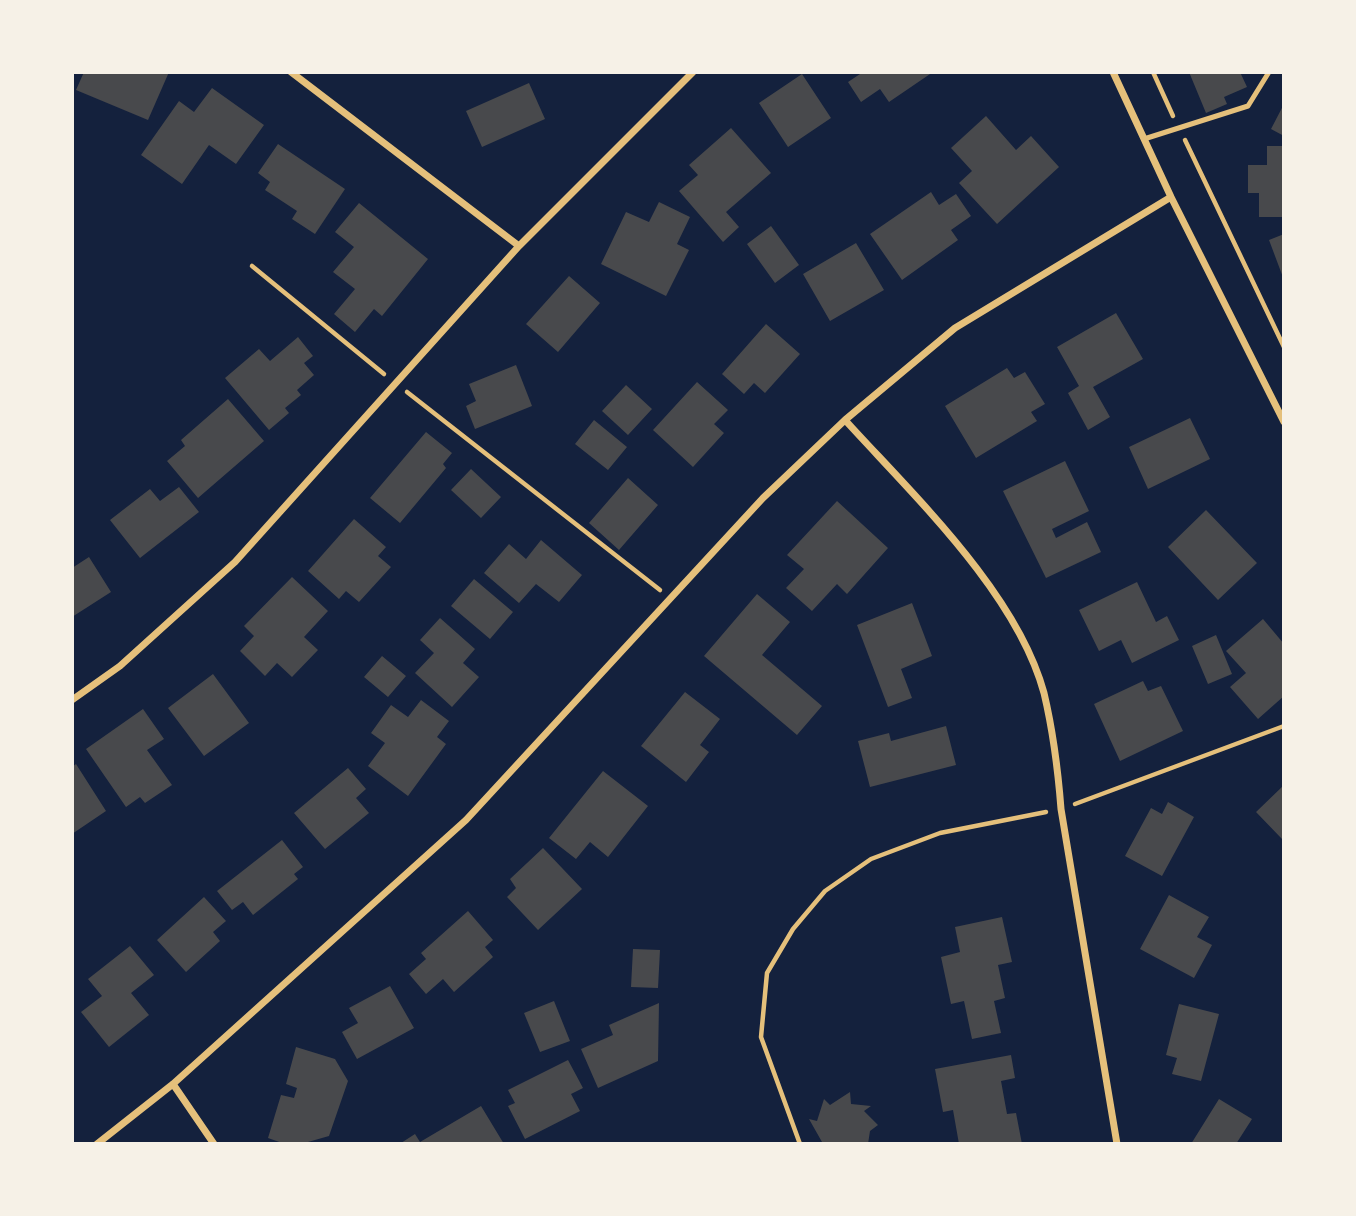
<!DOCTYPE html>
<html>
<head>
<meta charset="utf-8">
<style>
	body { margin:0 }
	#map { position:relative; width:1356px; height:1216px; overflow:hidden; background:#14213d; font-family:"Space Grotesk",sans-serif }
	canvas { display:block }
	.frame { position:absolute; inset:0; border:74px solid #f6f1e7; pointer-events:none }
</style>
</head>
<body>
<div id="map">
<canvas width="1356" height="1216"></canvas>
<div class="frame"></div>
</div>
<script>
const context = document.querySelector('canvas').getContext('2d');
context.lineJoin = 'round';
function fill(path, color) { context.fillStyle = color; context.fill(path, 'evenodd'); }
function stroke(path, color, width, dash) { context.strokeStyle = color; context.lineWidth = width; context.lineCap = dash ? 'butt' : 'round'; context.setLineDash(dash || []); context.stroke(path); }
const building = new Path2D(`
	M84,72H169L148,120L76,90Z
	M863,72H933L889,102L880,89L861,102L848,82Z
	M1189,72H1240L1247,87L1224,97L1227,104L1206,113Z
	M802,74L831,118L788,147L759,103Z
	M529,83L545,119L482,147L466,111Z
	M212,88L264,125L236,164L209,145L182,184L141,155L179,101L194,112Z
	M1284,104V136L1271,129Z
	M986,116L1016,150L1031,136L1059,167L997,224L959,183L972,171L951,148Z
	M731,128L771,173L726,212L739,227L723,242L679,191L698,175L689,165Z
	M278,144L345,189L315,234L292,219L297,211L265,190L270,182L258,173Z
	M1267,146H1284V217H1259V193H1248V165H1267Z
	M931,192L939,205L956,194L971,216L951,230L958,240L902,280L870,234Z
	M659,202L690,217L677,244L689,250L666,296L601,264L626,212L649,222Z
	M359,203L428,259L382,316L374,309L355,332L334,314L355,289L333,272L354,247L335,232Z
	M771,226L799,265L775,283L747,244Z
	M1284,234V280L1269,240Z
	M856,243L884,290L830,321L803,274Z
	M569,276L600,303L558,352L526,324Z
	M1116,313L1143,359L1093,387L1110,417L1088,430L1068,393L1079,386L1057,347Z
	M766,324L800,354L765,393L754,383L744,394L722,374Z
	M298,337L313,356L304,363L314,375L297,390L301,395L285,408L289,413L269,430L225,378L259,349L270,361Z
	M516,365L532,406L475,429L466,406L476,401L469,384Z
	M1007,368L1014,378L1025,372L1045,404L1031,412L1037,421L976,458L945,406Z
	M697,382L728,410L714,424L724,433L693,467L653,430Z
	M626,385L652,409L628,435L602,411Z
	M228,399L264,441L198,498L167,461L185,446L181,440Z
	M1190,418L1210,459L1148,489L1129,447Z
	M594,420L627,447L608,470L575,444Z
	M426,432L452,453L443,464L446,468L400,523L370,498Z
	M1065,461L1089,511L1052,529L1056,538L1087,522L1101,552L1046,578L1003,491Z
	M471,469L501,497L481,518L451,490Z
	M628,478L658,505L619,550L589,523Z
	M179,487L199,512L140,558L110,520L150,489L160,501Z
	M837,501L888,548L847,594L837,584L812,611L786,588L804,569L787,555Z
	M1206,510L1257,563L1218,600L1168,547Z
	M354,519L386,547L378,556L391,567L359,602L346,591L339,599L308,571Z
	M541,540L582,575L559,602L536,584L519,603L484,573L509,544L526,559Z
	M89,557L111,592L72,617V568Z
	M292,577L328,611L304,637L318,650L292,677L277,663L265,676L240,651L254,636L244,626Z
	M474,579L513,612L490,639L451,606Z
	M1137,582L1156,622L1167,616L1179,640L1132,663L1121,640L1099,651L1079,610Z
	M757,594L790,622L762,655L822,706L797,735L704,656Z
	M912,603L932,656L901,669L912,698L888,707L857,625Z
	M440,618L475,649L463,663L479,677L452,707L415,673L434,653L420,640Z
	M1263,619L1284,644V696L1258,719L1230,687L1246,673L1226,651Z
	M1216,635L1232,674L1208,684L1192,646Z
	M382,656L406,676L388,697L364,677Z
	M213,674L249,723L204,756L168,708Z
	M1143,681L1148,691L1161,686L1183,731L1120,761L1094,704Z
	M685,692L720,719L700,745L709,752L686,782L641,746Z
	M421,700L449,721L437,737L446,744L408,796L368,766L385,743L371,733L391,705L408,717Z
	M143,709L164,739L147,750L172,785L145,803L140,797L126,807L86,749Z
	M946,726L956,765L870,787L858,741L889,733L891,741Z
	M76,764L106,811L72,834V767Z
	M348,768L366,789L356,798L369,813L325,849L294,813Z
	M603,771L648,806L608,857L590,842L576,859L549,838Z
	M1284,785V837L1282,839L1256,812Z
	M1168,802L1194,817L1162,876L1125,856L1151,808L1162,814Z
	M282,840L303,867L294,874L298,879L253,915L243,902L232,910L217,891Z
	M543,848L582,889L538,930L507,897L516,888L510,879Z
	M1169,895L1209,917L1197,937L1212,945L1194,978L1140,949Z
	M204,897L226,921L213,932L220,941L186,972L157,940Z
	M468,911L493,940L485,947L493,957L454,992L443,979L426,994L409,974L426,959L421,953Z
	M1002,917L1012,962L998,965L1005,998L994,1001L1001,1033L972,1039L964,1001L951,1004L941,957L960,952L955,927Z
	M130,946L154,975L131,993L149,1015L109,1047L81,1012L102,996L88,979Z
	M633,949L660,950L658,988L631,987Z
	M390,986L414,1028L357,1059L342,1032L358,1023L349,1008Z
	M554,1001L570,1041L540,1052L524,1013Z
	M659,1003L658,1061L598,1088L581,1049L613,1035L609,1025Z
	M1179,1004L1219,1014L1201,1081L1172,1074L1177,1058L1166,1055Z
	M296,1047L335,1059L348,1081L329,1136L308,1142L307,1144H285L268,1138L281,1095L294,1098L297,1088L286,1084Z
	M1011,1055L1015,1078L1001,1081L1007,1114L1016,1113L1022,1144H959L953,1110L943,1112L935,1069Z
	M568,1060L583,1088L571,1094L580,1111L525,1139L508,1106L515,1103L508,1090Z
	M850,1092L851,1104L871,1106L864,1111L878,1125L870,1131L868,1144H819L822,1142L809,1119L817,1121L824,1099L830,1105Z
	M1219,1099L1252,1119L1236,1144H1191Z
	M481,1106L504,1144L401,1143L415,1134L420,1142Z`);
const path = new Path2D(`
	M1153,72L1173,116
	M1185,140L1284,347
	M252,266L384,374
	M407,392L660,590
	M1075,804L1284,726
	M800,1144L761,1037L767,973L793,929L825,891L871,859L940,833L1046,812`);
const service = new Path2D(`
	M1144,139L1248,106L1269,72`);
const minor = new Path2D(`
	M291,72L519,246
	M1113,72L1171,197L1284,422
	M845,420C914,496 1017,593 1044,693C1053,731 1058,770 1061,809L1117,1144
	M72,700L120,666L235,562L519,246L693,72
	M173,1084L214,1144
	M97,1144L173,1084L466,820L763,498L845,420L955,328L1171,197`);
fill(building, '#48494c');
stroke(path, '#e5c07b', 4.5);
stroke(service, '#e5c07b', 5);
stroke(minor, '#e5c07b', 7);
</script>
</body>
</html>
